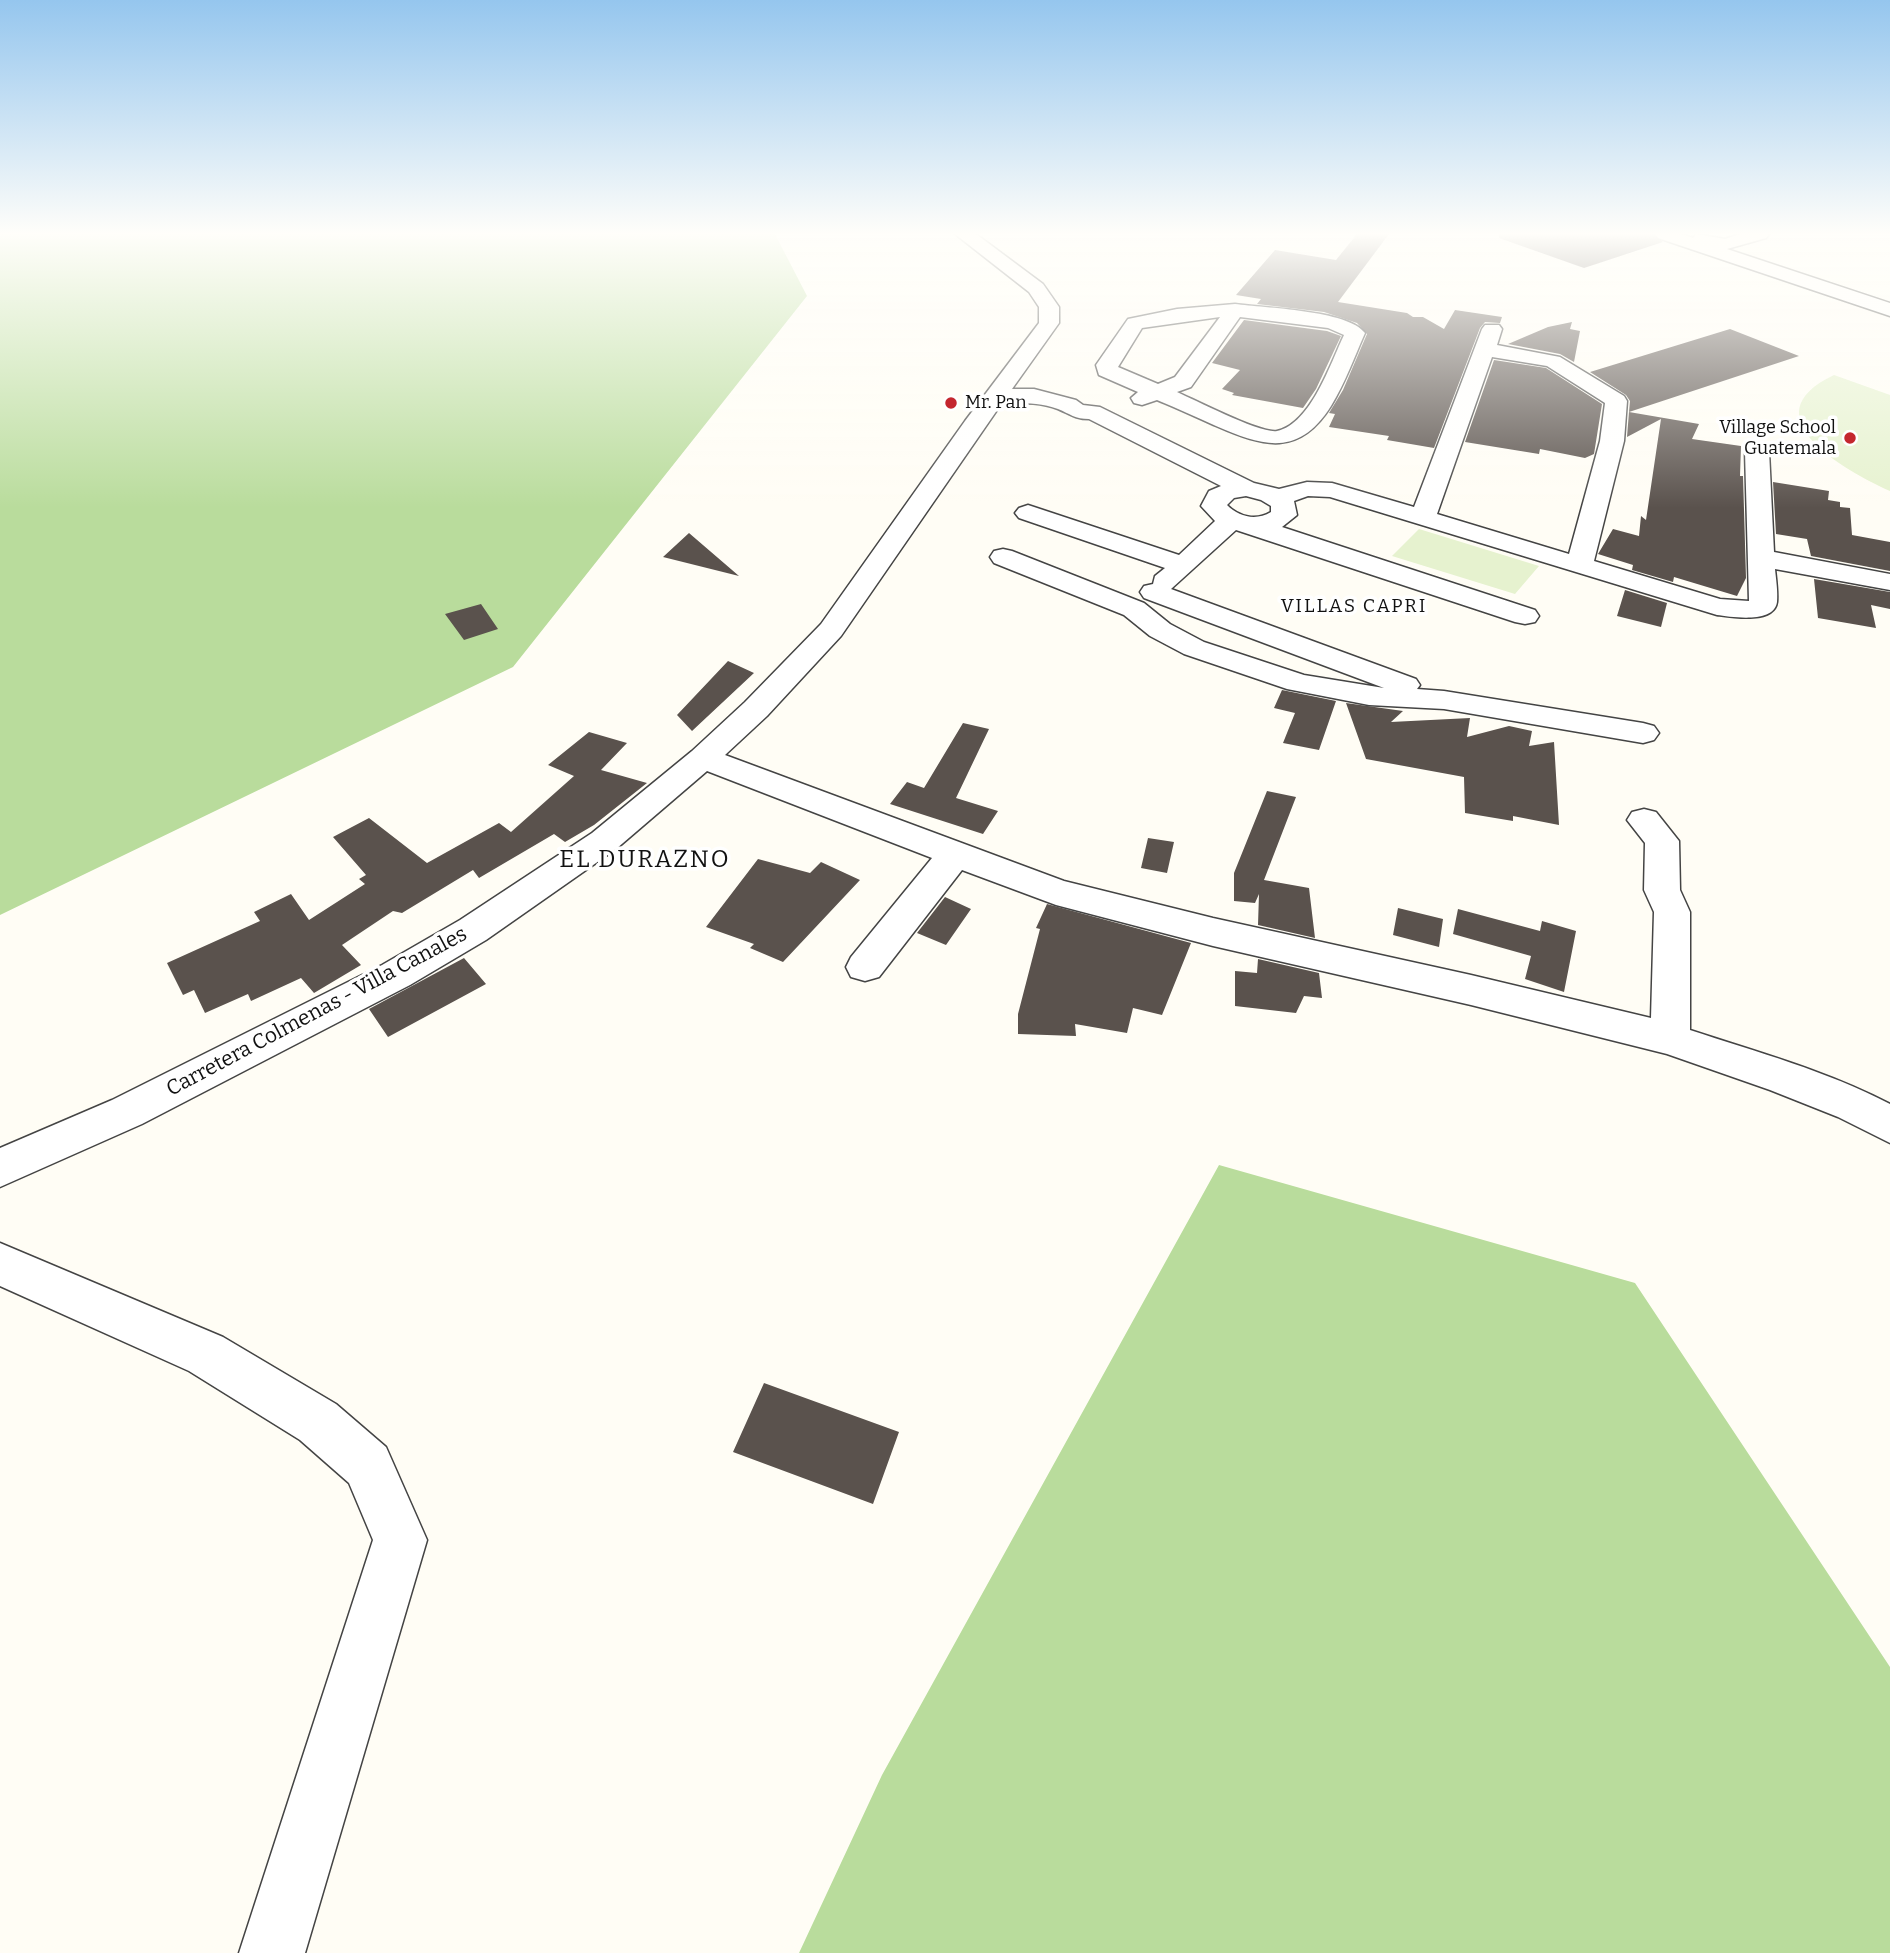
<!DOCTYPE html>
<html>
<head>
<meta charset="utf-8">
<style>
	body { margin:0 }
	canvas { display:block; background:#fffdf5 }
</style>
</head>
<body>
<canvas width="1890" height="1953"></canvas>
<script>
const context = document.querySelector('canvas').getContext('2d');
context.lineJoin = 'round';
function fill(path, color) { context.fillStyle = color; context.fill(path, 'evenodd'); }
function stroke(path, color, width, dash) { context.strokeStyle = color; context.lineWidth = width; context.lineCap = dash ? 'butt' : 'round'; context.setLineDash(dash || []); context.stroke(path); }
function label(font, color, halo, rows, align = 'center') {
  context.font = font + ' Bitter,serif'; context.lineWidth = 7; context.setLineDash([]); context.textBaseline = 'middle'; context.strokeStyle = halo; context.fillStyle = color; for (const [text, x, y, turn = 0] of rows) {
    context.save(); context.translate(x, y); context.rotate((+turn || 0) * Math.PI / 180); context.textAlign = isNaN(turn) ? turn : align; if (halo) context.strokeText(text, 0, 0); context.fillText(text, 0, 0); context.restore();
  }
}
const forest = new Path2D(`
	M0,234H775L807,296L513,667L0,915Z
	M1219,1165L1635,1283L1890,1667V1953H799L882,1775Z`);
const pitch = new Path2D(`
	M1834,375L1890,395V491C1844,470 1747,416 1834,375Z
	M1419,529L1539,566L1515,594L1392,556Z`);
const building = new Path2D(`
	M1357,234H1389L1338,302L1407,313L1413,317H1423L1444,329L1455,310L1502,317L1500,323L1485,322L1480,328L1434,448L1387,440L1389,436L1329,427L1335,414L1329,413L1343,390L1367,334L1357,323L1324,312L1257,304L1261,299L1236,295L1275,250L1336,260Z
	M1499,234H1653L1663,242L1584,268L1499,238Z
	M1244,320L1327,331L1341,336L1316,389L1303,408L1232,395L1234,393L1222,389L1240,370L1212,363Z
	M1572,322L1570,329L1580,331L1574,362L1560,354L1508,344L1548,327Z
	M1730,329L1799,356L1629,412L1630,401L1626,395L1590,372Z
	M1494,360L1546,368L1602,404L1594,454L1585,458L1540,449L1539,454L1465,442Z
	M1629,412L1699,424L1692,439L1741,446L1740,476H1743L1746,578L1737,596L1674,577L1673,582L1632,570L1633,565L1598,554L1613,529L1639,536L1641,516L1646,520L1661,419L1627,437Z
	M1773,482L1829,491L1828,500L1840,502V507L1850,508L1852,535L1890,542V571L1811,556L1807,539L1776,534Z
	M689,533L739,576L663,557Z
	M1814,579L1890,592V609L1871,605L1876,628L1818,618Z
	M1625,590L1667,603L1661,627L1617,616Z
	M481,604L498,629L464,640L445,614Z
	M728,661L754,673L692,731L677,715Z
	M1282,690L1336,701L1319,750L1283,743L1295,713L1274,708Z
	M1346,703L1403,711L1391,722L1470,718L1467,737L1509,726L1532,731L1529,746L1554,742L1559,825L1513,816V821L1465,813L1464,777L1366,759Z
	M963,723L989,729L956,798L998,811L983,834L890,804L907,782L924,788Z
	M589,732L627,743L601,770L647,783L594,825L565,842L554,834L479,878L473,870L402,913L393,911L342,945L361,965L314,993L301,978L251,1001L248,994L205,1013L194,990L183,995L167,963L260,921L254,912L291,894L309,920L365,884L359,879L366,875L333,837L369,818L427,863L499,823L511,832L574,776L548,765Z
	M1267,791L1296,797L1264,880L1309,888L1315,938L1258,925L1259,894L1255,903L1234,901V873Z
	M1148,838L1174,842L1167,873L1141,868Z
	M758,859L810,873L821,862L860,880L783,962L750,948L754,944L706,927Z
	M945,897L971,909L946,945L917,933Z
	M1047,904L1191,943L1162,1015L1133,1008L1127,1033L1075,1024L1076,1036L1018,1034V1014L1040,929L1036,928Z
	M1398,908L1443,919L1439,947L1393,935Z
	M1458,909L1540,931L1542,921L1576,931L1564,992L1525,979L1531,956L1453,934Z
	M464,958L486,984L388,1037L369,1009Z
	M1258,959L1319,973L1322,998L1304,996L1296,1013L1235,1006V971L1257,973Z
	M764,1383L899,1432L873,1504L733,1452Z`);
const minor = new Path2D(`
	M955,234H976L1043,284L1059,307V323L1012,389H1034L1076,400L1083,405L1100,407L1254,483L1279,489L1307,482L1332,483L1414,507L1482,329L1485,325H1499L1502,329L1497,345L1560,357L1624,396L1627,401L1624,441L1594,561L1720,599L1749,601L1745,451L1749,446H1765L1769,451L1774,552L1890,574V590L1775,569C1776,579 1778,592 1777,602C1774,624 1732,617 1717,615L1330,497L1308,496L1294,501L1297,515L1282,527L1535,610L1539,616L1535,622L1525,624L1515,622L1236,530L1171,589L1416,679L1420,685L1417,689L1444,691L1643,723L1654,726L1659,733L1654,740L1643,743L1444,709L1369,705L1287,689L1184,654L1150,636L1124,615L994,563L990,557L994,551L1003,549L1012,551L1144,603L1170,624L1204,642L1304,675L1384,688L1144,598L1140,592L1144,586L1153,584L1155,576L1165,568L1019,518L1015,513L1019,508L1028,505L1179,555L1215,521L1201,506L1209,491L1221,486L1089,419C1075,419 1070,414 1058,409C1039,402 1021,403 1002,403L841,636L767,716L725,755L1064,881L1213,918L1471,975L1651,1018L1654,912L1644,890L1645,843L1627,820L1632,812L1644,809L1656,812L1679,841L1680,890L1690,912V1030C1757,1052 1827,1071 1890,1104V1143L1838,1117L1770,1090L1667,1054L1471,1005L1213,946L1056,905L962,870L879,977L865,981L851,977L846,967L851,957L932,858L707,771L616,849L486,940L410,985L142,1124L0,1187V1148L112,1100L382,965L460,920L592,833L692,751L745,702L821,624L965,421L1039,323V307L1029,292ZM1492,357L1547,366L1605,403L1600,441L1569,554L1437,514ZM1246,496L1261,500L1271,506V512C1256,521 1239,517 1227,505L1234,498Z
	M1655,234H1682L1693,238L1696,234L1725,239L1740,234H1769L1766,238L1727,249L1890,303V316L1658,238Z
	M1235,304C1264,308 1348,310 1365,333C1354,358 1345,383 1331,406C1299,457 1264,447 1216,426C1196,417 1177,408 1157,400L1142,405L1134,403L1131,398L1138,392L1099,375L1096,365L1128,319L1177,309ZM1220,317L1175,377L1158,384L1118,367L1142,328ZM1240,317L1328,328L1344,335C1331,362 1311,424 1277,431C1261,434 1195,400 1177,392L1191,387Z
	M0,1243L223,1337L336,1404L386,1447L427,1540L305,1953H239L373,1540L349,1483L300,1440L189,1371L0,1286Z`);
const markers = [
	[951,403,7,"#c4262e"],
	[1850,438,7,"#c4262e"]
];
const farPoinames = [
	["Mr. Pan",965,403],
	["Village School",1836,428,"right"],
	["Guatemala",1836,449,"right"]
];
const farNeighbourhoodnames = [
	["VILLAS CAPRI",1354,607]
];
const streetNames = [
	["Carretera Colmenas - Villa Canales",317,1012,-28]
];
const quarterNames = [
	["EL DURAZNO",645,860]
];
fill(forest, '#b9dc9c');
fill(pitch, '#e6f2cf');
fill(building, '#5a524d');
stroke(minor, '#444', 3);
fill(minor, '#fff');
const sky = context.createLinearGradient(0, 0, 0, 508);
sky.addColorStop(0, '#95c6ee');
sky.addColorStop(0.46, '#fffefa');
sky.addColorStop(1, '#fffefa00');
context.fillStyle = sky;
context.fillRect(0, 0, 1890, 508);
for (const [x, y, r, color] of markers) { const dot = new Path2D(); dot.arc(x, y, r, 0, 2 * Math.PI); context.fillStyle = color; context.fill(dot); stroke(dot, '#fff', 2.5); }
label('18px', '#111', '#fff', farPoinames, 'left');
context.letterSpacing = '2px';
label('19px', '#111', '#fff', farNeighbourhoodnames);
context.letterSpacing = '0px';
label('21px', '#111', '#fff', streetNames);
context.letterSpacing = '2px';
label('24px', '#111', '#fff', quarterNames);
context.letterSpacing = '0px';
</script>
</body>
</html>
